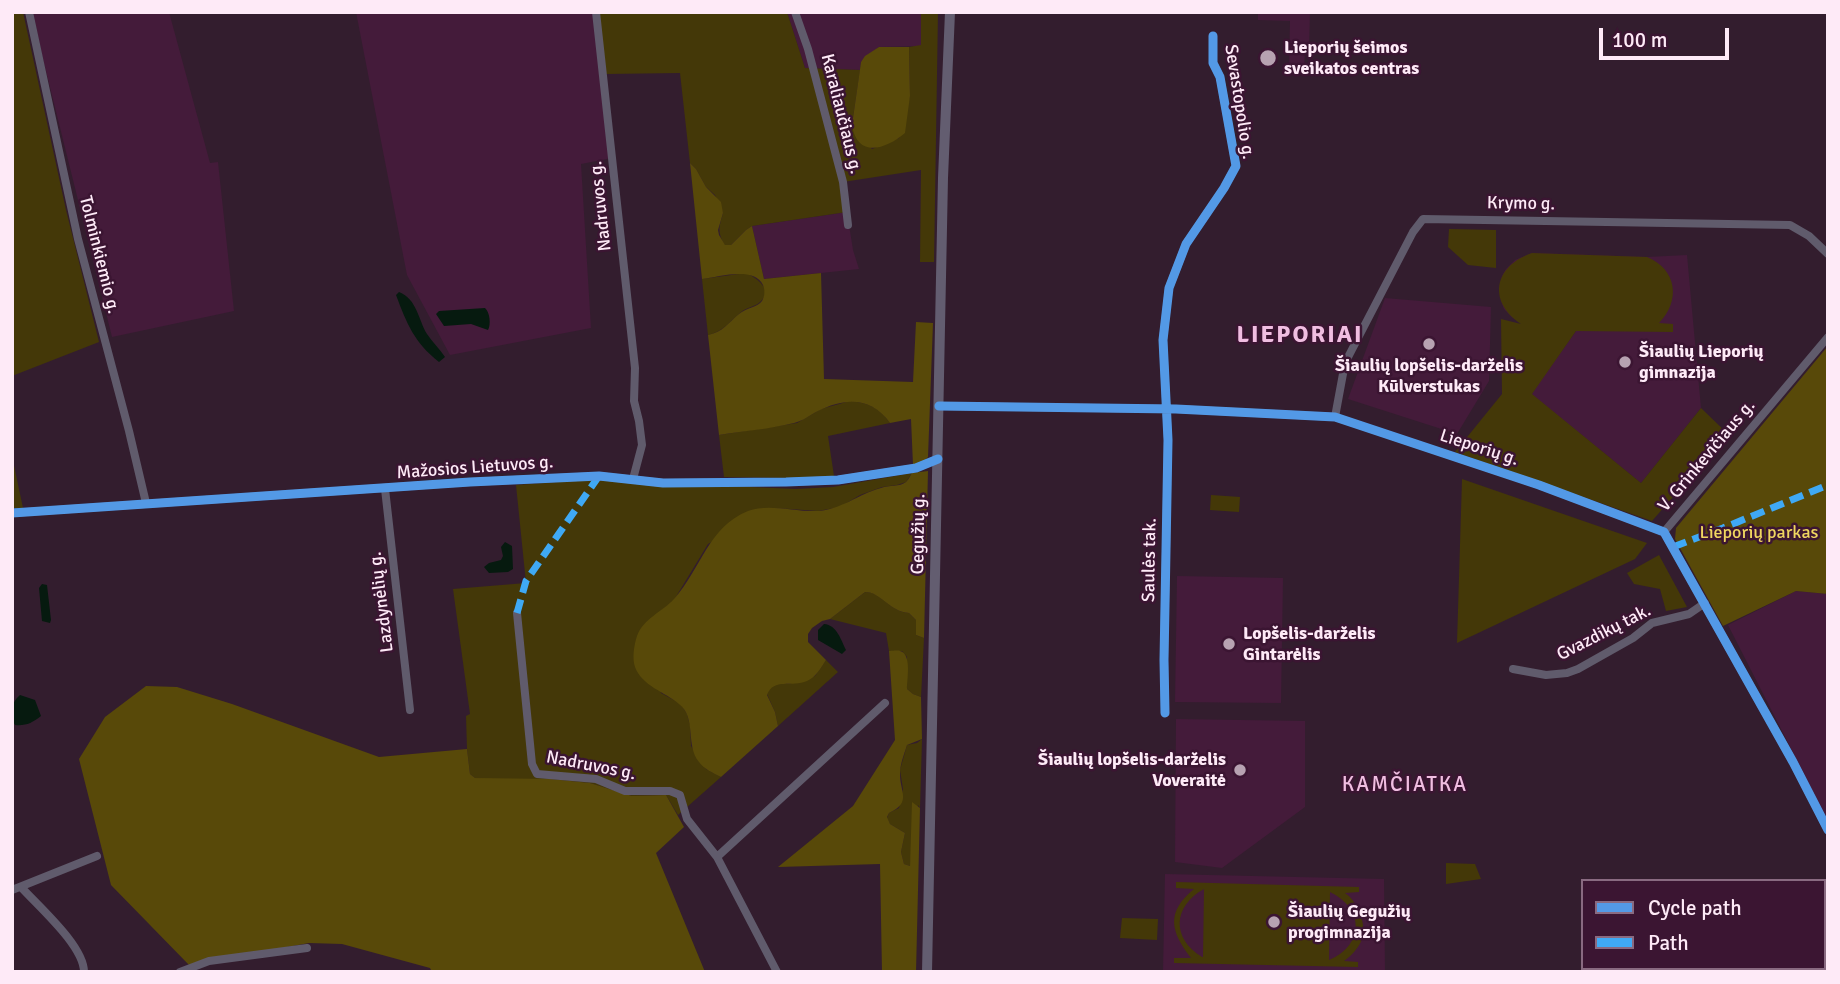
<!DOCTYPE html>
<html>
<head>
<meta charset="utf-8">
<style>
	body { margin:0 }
	#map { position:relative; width:1840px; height:984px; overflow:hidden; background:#331d2e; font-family:Signika,sans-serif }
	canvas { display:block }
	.frame { position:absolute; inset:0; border:14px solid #feeaf7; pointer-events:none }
	.legend { position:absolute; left:1581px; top:879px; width:245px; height:91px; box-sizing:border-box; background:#3b1532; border:2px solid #896a81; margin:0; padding:9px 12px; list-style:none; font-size:21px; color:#feeaf7 }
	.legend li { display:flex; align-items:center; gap:14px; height:35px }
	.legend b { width:35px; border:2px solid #896a81 }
	.scale { position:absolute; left:1599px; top:28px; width:130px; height:32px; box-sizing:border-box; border:4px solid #feeaf7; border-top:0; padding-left:9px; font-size:21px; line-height:24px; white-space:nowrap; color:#feeaf7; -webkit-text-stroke:5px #3b1532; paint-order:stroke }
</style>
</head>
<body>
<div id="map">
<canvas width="1840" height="984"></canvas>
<div class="frame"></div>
<ul class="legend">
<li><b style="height:9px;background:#5399e6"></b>Cycle path</li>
<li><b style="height:9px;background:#3fa9f5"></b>Path</li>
</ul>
<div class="scale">100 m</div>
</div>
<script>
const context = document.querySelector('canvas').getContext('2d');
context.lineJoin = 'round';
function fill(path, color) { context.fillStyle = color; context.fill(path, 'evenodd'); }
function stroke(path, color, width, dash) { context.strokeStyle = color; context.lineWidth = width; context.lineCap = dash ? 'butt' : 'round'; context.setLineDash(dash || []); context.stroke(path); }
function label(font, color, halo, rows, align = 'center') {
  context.font = font + ' Signika,sans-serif'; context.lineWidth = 5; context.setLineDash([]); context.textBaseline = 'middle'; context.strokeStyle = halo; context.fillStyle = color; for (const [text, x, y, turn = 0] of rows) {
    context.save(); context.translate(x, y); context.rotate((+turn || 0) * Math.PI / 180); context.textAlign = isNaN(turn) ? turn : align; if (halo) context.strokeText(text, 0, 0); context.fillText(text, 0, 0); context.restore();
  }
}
const built = new Path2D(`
	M33,12H169L210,163L218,162L234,311L112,337L42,55Z
	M356,12H596L612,158L581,164L591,328L450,355L407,275Z
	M787,12H921V46L879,47L861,62L860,70L805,68Z
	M1258,12H1310L1309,50H1305L1304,71L1289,70L1290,21L1258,20Z
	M847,212L853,250L859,269L764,279L752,226Z
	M1532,253L1647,257L1687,255L1701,408L1641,483L1531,394L1576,331L1513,318L1504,309L1501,301L1499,287L1502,276L1506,269L1515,260Z
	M1385,298L1491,307L1489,381L1457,434L1348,399Z
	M1177,576L1283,578L1281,703L1175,702Z
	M1796,591L1828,594V821L1728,625Z
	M1176,719L1305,721V807L1222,868L1175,862Z
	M1165,874L1384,879L1385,972H1163Z`);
const green = new Path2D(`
	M12,12H23L66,210L99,342L12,376Z
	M599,12H787L805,68L860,70L852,125L872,149L899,138L910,96L909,47L921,45V12H938L934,262H920L921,170L843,182L847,212L752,226L746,230L731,245L725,246C717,231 719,228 723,213L715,195L706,187L696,169L690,163L680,73L605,74Z
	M1449,229L1496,230V268L1468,265L1448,247Z
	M1532,253L1647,257C1677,269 1681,301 1659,323L1673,324V332L1576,331L1532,394L1641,483L1701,408L1728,434L1652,521L1455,452L1502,394L1501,319L1521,324C1487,301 1494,266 1532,253Z
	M746,273C757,278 774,290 760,302C755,307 746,307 740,313C729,322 723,332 708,335L702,279Z
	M850,401C868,403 879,407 890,423L828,436L834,476L793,478L724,477L719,435L797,423L821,409Z
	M12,456L23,508H12Z
	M912,473L906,482L897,485L882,487L860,495L840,507L818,511L776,508L708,544L674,600L647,623L661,693L681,704L687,714L690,725L691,746L706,769L721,777L678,815L666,795L632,796L590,783L551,779H481L475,778L470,774L467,749L466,716L470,714L453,589L526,583L516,485L589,480L796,489L833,487Z
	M1462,479L1647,543L1635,559L1457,643Z
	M1211,495L1240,497L1239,512L1210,510Z
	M1659,555L1687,607L1666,611L1660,589L1634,584L1627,573Z
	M865,592C882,592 890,612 909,613L916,620V635L924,638L921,697L913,694L907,689V657L902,651H889L886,633L830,619Z
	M826,660L838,672L778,726L775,712L767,694L770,688L777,683L789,684L815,676Z
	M922,739L920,808L918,805L910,866L904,864L901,852L905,833L890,824L887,818L889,813L899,808L903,789L900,770L907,745L917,743Z
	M1446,863L1475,864L1481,879L1446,884Z
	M1176,882L1359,887V892L1345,893C1357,901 1367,923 1362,939C1359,948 1351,956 1344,961L1358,962V967L1174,963V958H1191C1170,931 1166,912 1194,889L1176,888ZM1204,889L1203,957H1202C1171,938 1173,906 1204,889ZM1330,892C1364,908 1365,945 1329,960Z
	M1122,918L1158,919L1157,940L1120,938Z
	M1828,942V972H1773L1779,968H1824V944Z`);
const forest = new Path2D(`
	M879,47H909L910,96L905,133C885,150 857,158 852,125L861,62L865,56Z
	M690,163L696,169L706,187L721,202L723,213L718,230L719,235L725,245H731L746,230L752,226L764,279L821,273L824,379L913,382L916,322L933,323L928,457L924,461L913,465L911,419L890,423C872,397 845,397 818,411C810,415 803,421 794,423C770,429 744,431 719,435L708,335C723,332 728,323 739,314C746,308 758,307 762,301C765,296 765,290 763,285C754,266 719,277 702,279Z
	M1828,346V594L1796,591L1723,626L1675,539L1676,528Z
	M928,471L924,638L916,635V620L909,613C890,612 881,592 865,592L830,619L822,621L812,628L808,634V642L826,660C821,668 816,677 807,681C792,688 774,677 767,695L775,712L778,726L721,777C713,773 704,769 699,762C685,745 697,718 679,704C665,692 642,686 635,667C632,658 634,645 637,636C643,619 663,611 674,599C701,569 708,527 748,511C769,503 795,512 817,511C841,510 858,494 881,488C889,485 900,487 906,482C909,479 910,476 912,473Z
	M889,651C890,651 899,650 900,651C912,654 907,679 907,689L913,694L921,697L922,739L907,745C904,755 900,764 900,774C900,793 912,802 889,813L887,817L890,824L905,833L901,852L904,864L910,866L912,802L920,808L916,972H882L880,864L778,867L853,806L895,740Z
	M146,686L177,687L232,704L379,757L467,749L470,774L475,778L551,779L590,783L632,796L666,795L684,827L656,853L705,972H432L430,968L342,944L309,943L189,965L111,885L79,759L105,717Z`);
const water = new Path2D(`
	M399,292C417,299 418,319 427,334C432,342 440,349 445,357L439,362C414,342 407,324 396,295Z
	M485,308C490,312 491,325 488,330L471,324L444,326L436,314L439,311Z
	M505,542L512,546L513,569L508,572L489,573L484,567L489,563L501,560L503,556L501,547Z
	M42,584L47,585L51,620L50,623L42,621L39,588Z
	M824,624C837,625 841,640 846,650L842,654L818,640V630Z
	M20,695L35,700L41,716C32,723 26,726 15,725C9,715 11,702 20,695Z`);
const street = new Path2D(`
	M29,12L78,239L129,431L146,503
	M596,12L635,368L634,401L639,421L642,445L633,479
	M795,12L808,49L843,182L848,225
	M939,406L1176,409L1335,417L1539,485L1664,532L1793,762L1828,830
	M1335,417L1345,363L1413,232L1423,219L1790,225L1809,236L1828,254
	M385,489L410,710
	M12,513L470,482L599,476L663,483L786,482L838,480L916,468L938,459
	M1664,532L1828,337
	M517,613L532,764L537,774L596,779L625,791H670L680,795L687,819L717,857L777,972
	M1513,669L1546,675L1567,673L1578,669L1633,638L1652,623L1689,614L1705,603
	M1165,713L1164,660L1168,440L1163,340L1169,288L1186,244L1224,188L1236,166L1220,77L1213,63V36
	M717,857L885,703
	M21,887C39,907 84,946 84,972
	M12,890L97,856
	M180,972L209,961L307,948`);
const secondary = new Path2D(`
	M1824,934L1828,932
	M927,972L943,178L950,12
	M1760,972L1766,968`);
const quiet = new Path2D(`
	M1673,547L1723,528L1828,485
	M517,613L526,581L599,476`);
const cycleway = new Path2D(`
	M939,406L1176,409L1335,417L1539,485L1664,532L1793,762L1828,830
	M12,513L470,482L599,476L663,483L786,482L838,480L916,468L938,459
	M1165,713L1164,660L1168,440L1163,340L1169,288L1186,244L1224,188L1236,166L1220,77L1213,63V36`);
const markers = [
	[1268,58,9,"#b7a2b1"],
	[1429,344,7,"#b7a2b1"],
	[1625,362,7,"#b7a2b1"],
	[1229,644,7,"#b7a2b1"],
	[1240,770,7,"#b7a2b1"],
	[1274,922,7,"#b7a2b1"]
];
const poiNames = [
	["Lieporių šeimos",1284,48],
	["sveikatos centras",1284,69],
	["Šiaulių Lieporių",1639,352],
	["gimnazija",1639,373],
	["Šiaulių lopšelis-darželis",1429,366,"center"],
	["Kūlverstukas",1429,387,"center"],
	["Lopšelis-darželis",1243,634],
	["Gintarėlis",1243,655],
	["Šiaulių lopšelis-darželis",1226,760,"right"],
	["Voveraitė",1226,781,"right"],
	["Šiaulių Gegužių",1288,912],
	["progimnazija",1288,933]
];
const streetNames = [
	["Sevastopolio g.",1239,102,81],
	["Karaliaučiaus g.",841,114,76],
	["Krymo g.",1521,204,1],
	["Nadruvos g.",601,206,-96],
	["Tolminkiemio g.",99,255,76],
	["Lieporių g.",1479,448,18],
	["V. Grinkevičiaus g.",1707,456,-50],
	["Mažosios Lietuvos g.",475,468,-4],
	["Gegužių g.",919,534,-89],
	["Saulės tak.",1150,560,-89],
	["Lazdynėlių g.",382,602,-97],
	["Gvazdikų tak.",1604,633,-27],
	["Nadruvos g.",591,766,11]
];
const parkNames = [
	["Lieporių parkas",1759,533]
];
const quarterNames = [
	["KAMČIATKA",1405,785]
];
const districtNames = [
	["LIEPORIAI",1300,336]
];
fill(built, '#441b3a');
fill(green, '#443808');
fill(forest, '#584909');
fill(water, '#061a0f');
stroke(street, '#605b6c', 8);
stroke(secondary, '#635d70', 10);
stroke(quiet, '#3fa9f5', 7, [14, 7]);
stroke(cycleway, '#5399e6', 9);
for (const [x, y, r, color] of markers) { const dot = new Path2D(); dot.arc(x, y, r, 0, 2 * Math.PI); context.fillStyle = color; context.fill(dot); stroke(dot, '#3b1532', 2.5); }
label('bold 18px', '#feeaf7', '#3b1532', poiNames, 'left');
label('18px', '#feeaf7', '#3b1532', streetNames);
label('18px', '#efd660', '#3b1532', parkNames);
context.letterSpacing = '2px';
label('21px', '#f0bee1', '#3b1532', quarterNames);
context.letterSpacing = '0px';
context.letterSpacing = '2px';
label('bold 24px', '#f0bee1', '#3b1532', districtNames);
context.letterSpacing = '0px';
</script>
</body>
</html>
